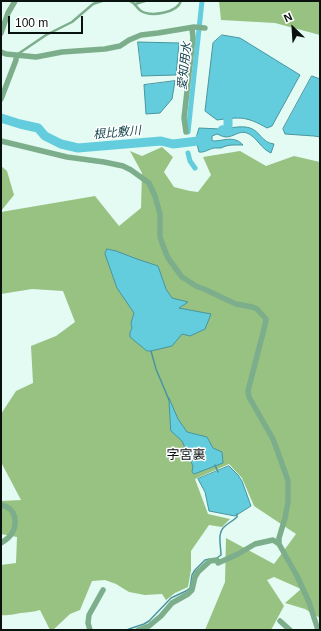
<!DOCTYPE html>
<html>
<head>
<meta charset="utf-8">
<style>
	body { margin:0 }
	#map { position:relative; width:321px; height:631px; overflow:hidden; background:#e3fbf2; font-family:Helvetica,sans-serif }
	canvas { display:block }
	.frame { position:absolute; inset:0; border:2px solid #0a120f; pointer-events:none }
	.north { position:absolute; left:273px; top:8px; width:40px; height:40px; -webkit-text-stroke:3px #fff; paint-order:stroke; rotate:335deg; font-size:11px; font-weight:700; line-height:16px; text-align:center; color:#0a120f }
	.north::after { content:''; display:block; margin:auto; width:14px; height:18px; background:#0a120f; clip-path:polygon(50% 0,100% 100%,50% 72%,0 100%) }
	.scale { position:absolute; left:8px; top:16px; width:75px; height:18px; box-sizing:border-box; border:2px solid #0a120f; border-top:0; padding-left:5px; font-size:12px; line-height:14px; white-space:nowrap; color:#0a120f; -webkit-text-stroke:3px #fff; paint-order:stroke }
</style>
</head>
<body>
<div id="map">
<canvas width="321" height="631"></canvas>
<div class="frame"></div>
<div class="north">N</div>
<div class="scale">100 m</div>
</div>
<script>
const context = document.querySelector('canvas').getContext('2d');
context.lineJoin = 'round';
function fill(path, color) { context.fillStyle = color; context.fill(path, 'evenodd'); }
function stroke(path, color, width, dash) { context.strokeStyle = color; context.lineWidth = width; context.lineCap = dash ? 'butt' : 'round'; context.setLineDash(dash || []); context.stroke(path); }
function label(font, color, halo, rows, align = 'center') {
  context.font = font + ' Helvetica,"Noto Sans JP",sans-serif'; context.lineWidth = 3; context.setLineDash([]); context.textBaseline = 'middle'; context.strokeStyle = halo; context.fillStyle = color; for (const [text, x, y, turn = 0] of rows) {
    context.save(); context.translate(x, y); context.rotate((+turn || 0) * Math.PI / 180); context.textAlign = isNaN(turn) ? turn : align; if (halo) context.strokeText(text, 0, 0); context.fillText(text, 0, 0); context.restore();
  }
}
const forest = new Path2D(`
	M219,1H320V35L275,23L221,20Z
	M162,147L173,157L164,172L174,187L190,191L198,192L211,175L203,157L240,151L266,166L294,156L320,162V618L305,609L285,603L301,589L274,577L267,580L284,606L271,630H205L225,582L226,538L274,564L296,534L254,506L242,478L229,464L195,479L208,514L230,519L222,527L209,525L191,551V570L188,587L175,593L166,600L162,594L145,595L129,592L116,584L105,580L92,581L80,610L70,614L53,630H50L40,610C33,612 28,612 21,613C14,614 8,616 1,615V565L16,563L17,537L1,534V501L21,500L2,464H1V414L16,391L33,383L31,346L56,336L75,322L63,291L32,289L1,294V212L95,196L119,226L141,208L142,173L130,151L142,156Z
	M1,166L7,171L14,195L1,211Z`);
const water = new Path2D(`
	M222,35L240,38L300,75L272,126L267,128C246,116 240,117 217,120L205,111L213,43Z
	M138,42L179,43L176,75L142,76Z
	M312,76L320,79V137L314,136L285,134L283,129Z
	M175,81L172,99L160,113L146,114L144,85Z
	M226,124H229L230,128C236,127 244,126 250,128C260,131 262,143 274,144L271,153C261,149 257,137 247,133C239,130 234,137 226,137C223,137 220,135 217,134L212,136V140L213,141C224,141 234,135 243,145C240,145 237,145 233,145C229,145 225,146 221,148C218,148 216,148 214,148C209,149 204,153 199,152L197,144L196,143V138L199,128L220,129L226,128Z
	M107,249L116,251L137,259L158,266L166,289L172,298L188,302L179,308L211,314L205,329L190,336L182,334L172,346L151,351H147L130,337V332L132,328L131,323L134,313L117,288L105,254Z
	M169,398L178,419L187,432L207,437L213,448L222,452L223,463L194,474L192,472L193,466L182,441L171,431Z
	M229,466L238,475L242,481L251,506L235,516L209,511L205,492L198,479Z`);
const stream = new Path2D(`
	M151,351L156,369L169,400
	M215,465L218,472
	M217,558L221,555C221,546 217,534 224,527C228,523 233,521 237,517V514
	M127,630L129,629L144,624L149,621L171,598L186,591L190,588L192,575L195,570L205,560L210,559`);
const canal = new Path2D(`
	M188,132L202,1
	M188,153L190,161L195,168`);
const river = new Path2D(`
	M1,118L20,124L38,128L45,136L61,144L78,148L161,141L173,144L198,141L204,134
	M222,130L228,129V119`);
const lane = new Path2D(`
	M130,1C136,3 136,8 141,11C151,17 177,13 181,1
	M135,4L145,1
	M18,54L46,35L72,22L93,4L102,1`);
const street = new Path2D(`
	M1,33L8,13L15,1
	M1,52L6,54L36,57L62,52L105,49L120,46L129,40L141,35L158,33L194,27L205,28
	M1,99L16,60V55
	M186,132L184,118L193,38L192,28
	M1,141L67,157L104,162L123,166L131,170L149,183L155,196L160,214V237L162,243L168,258L182,277L196,286L204,289L236,304L252,307L257,309L266,319L265,325L248,391L249,397L273,439L285,472L288,481V502L285,518L279,538V544L297,576L309,602L318,630
	M1,505C3,506 5,506 7,507C18,513 17,529 9,537C7,539 4,541 1,543
	M280,621L290,630
	M90,630L88,623L89,615L103,590
	M138,630L149,626L161,616L172,603L188,594L192,590L195,577L198,572L210,561L217,560L218,563L238,554L255,544L273,540L279,544`);
const waterNames = [
	["愛知用水",185,66,-84],
	["根比敷川",117,133,-5]
];
const quarterNames = [
	["字宮裏",186,455]
];
fill(forest, '#98c282');
fill(water, '#63cddd');
stroke(water, '#48959f', 1);
stroke(stream, '#48959f', 1.5);
stroke(canal, '#63cddd', 5);
stroke(river, '#63cddd', 9);
stroke(lane, '#7dae8b', 2.5);
stroke(street, '#7dae8b', 5.5);
label('italic 12px', '#194950', '#fff', waterNames);
label('13px', '#0a120f', '#fff', quarterNames);
</script>
</body>
</html>
